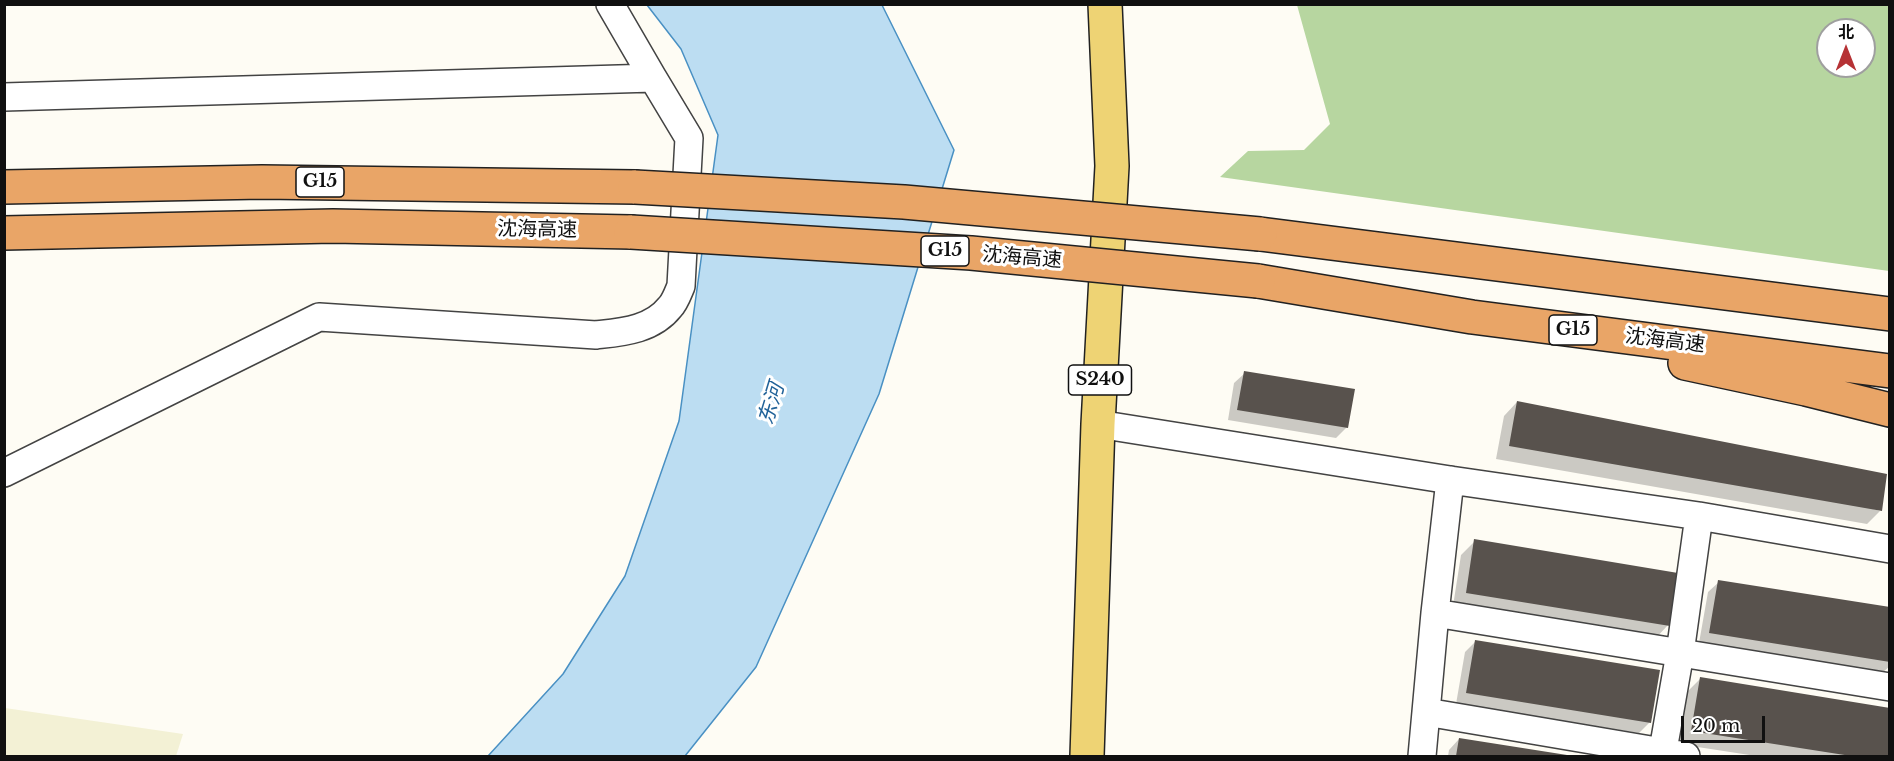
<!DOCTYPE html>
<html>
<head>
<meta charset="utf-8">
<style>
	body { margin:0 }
	#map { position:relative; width:1894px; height:761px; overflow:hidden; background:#fefcf4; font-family:"Libre Baskerville","Noto Sans SC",serif }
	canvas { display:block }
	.frame { position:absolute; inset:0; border:6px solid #101010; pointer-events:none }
	.north { position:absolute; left:1816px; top:18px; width:60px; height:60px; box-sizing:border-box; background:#fff; border:2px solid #9f9f9f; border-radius:50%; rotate:0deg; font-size:16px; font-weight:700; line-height:24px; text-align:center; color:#101010 }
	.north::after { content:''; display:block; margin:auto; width:21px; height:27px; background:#b63235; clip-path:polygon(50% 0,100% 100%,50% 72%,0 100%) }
	.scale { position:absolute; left:1681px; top:716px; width:84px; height:27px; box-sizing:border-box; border:3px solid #101010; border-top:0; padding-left:8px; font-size:18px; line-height:21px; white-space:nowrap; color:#101010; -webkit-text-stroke:4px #fff; paint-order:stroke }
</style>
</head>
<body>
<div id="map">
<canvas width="1894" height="761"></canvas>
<div class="frame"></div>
<div class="north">北</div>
<div class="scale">20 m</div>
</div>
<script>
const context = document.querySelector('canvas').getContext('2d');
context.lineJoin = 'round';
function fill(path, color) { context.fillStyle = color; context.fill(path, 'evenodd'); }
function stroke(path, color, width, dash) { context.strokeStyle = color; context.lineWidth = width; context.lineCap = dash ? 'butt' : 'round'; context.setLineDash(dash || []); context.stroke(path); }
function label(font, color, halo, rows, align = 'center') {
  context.font = font + ' "Libre Baskerville","Noto Sans SC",serif'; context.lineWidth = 6; context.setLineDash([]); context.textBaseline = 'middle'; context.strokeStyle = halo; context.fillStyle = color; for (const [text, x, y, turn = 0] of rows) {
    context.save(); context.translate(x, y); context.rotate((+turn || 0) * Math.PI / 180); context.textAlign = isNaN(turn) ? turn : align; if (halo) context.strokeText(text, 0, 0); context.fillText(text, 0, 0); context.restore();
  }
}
const farmland = new Path2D(`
	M5,708L183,734L176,756H5Z`);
const forest = new Path2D(`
	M1297,5H1889V271L1220,177L1248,151L1304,150L1330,124ZM1828,30H1864V66H1828Z`);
const water = new Path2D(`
	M647,5H882L954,150L879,394L756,667L685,756H488L563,674L625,576L679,421L718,135L681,49Z`);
const shadow = new Path2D(`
	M1245,373L1347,427L1336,438L1228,420L1234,383Z
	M1517,402L1880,511L1867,524L1496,459L1504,416Z
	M1475,541L1668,625L1655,639L1453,606L1461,555Z
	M1719,582L1890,609V666L1882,673L1699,643L1708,592Z
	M1475,642L1650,722L1639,733L1456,704L1465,652Z
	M1700,679L1890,709V756H1756L1678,744L1687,692Z
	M1459,739L1565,756H1448L1449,750Z`);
const building = new Path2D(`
	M1244,371L1355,389L1348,428L1237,410Z
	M1517,401L1887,474L1882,511L1509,446Z
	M1474,539L1678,573L1670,626L1466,593Z
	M1718,580L1890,607V662L1709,633Z
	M1475,640L1660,670L1651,723L1466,693Z
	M1700,677L1890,708V756H1851L1691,731Z
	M1459,738L1567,755V756H1456Z`);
const minor = new Path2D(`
	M4,97L653,78L610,4
	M1098,424L1450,480L1699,516L1890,549
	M4,473L319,317L596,335C622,332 652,330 670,307C675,302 678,293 681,286L689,138L653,78
	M1435,613L1890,687
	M1426,712L1686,756
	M1422,756L1435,613L1450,480
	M1662,756L1680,653L1699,516`);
const primary = new Path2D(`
	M1087,756L1098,424L1112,166L1105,4`);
const motorway = new Path2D(`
	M4,187L262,182L635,187
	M4,233L333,226L631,232
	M1260,234L1890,314
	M1258,281L1472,317L1890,371
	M1685,363L1806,389L1890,410`);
const motorwayBridge = new Path2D(`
	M635,187L904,202L1260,234
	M631,232L971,253L1258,281`);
const shields = [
	[320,182,48],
	[945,251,48],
	[1573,330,48],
	[1100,380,63]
];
const shieldNames = [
	["G15",320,182],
	["G15",945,251],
	["G15",1573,330],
	["S240",1100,380]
];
const streetNames = [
	["沈海高速",537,230,1],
	["沈海高速",1022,258,5],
	["沈海高速",1665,341,7]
];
const waterNames = [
	["东河",772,404,-73]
];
fill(farmland, '#f3f1d5');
fill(forest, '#b7d6a0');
fill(water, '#bcddf2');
stroke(water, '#4990c3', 1.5);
fill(shadow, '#0003');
fill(building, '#58524d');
stroke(minor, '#434343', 30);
stroke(primary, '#212121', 36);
stroke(motorway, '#212121', 36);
stroke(minor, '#fff', 27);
stroke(primary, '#eed374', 33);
stroke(motorway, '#e9a567', 33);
stroke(motorwayBridge, '#212121', 36, []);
stroke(motorwayBridge, '#e9a567', 33);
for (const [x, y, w] of shields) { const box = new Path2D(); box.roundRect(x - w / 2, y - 15, w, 30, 4.5); context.fillStyle = '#fff'; context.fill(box); stroke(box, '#101010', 1.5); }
label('bold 18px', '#101010', null, shieldNames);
label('20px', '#101010', '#fff', streetNames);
label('italic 21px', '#226399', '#fff', waterNames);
</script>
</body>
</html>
